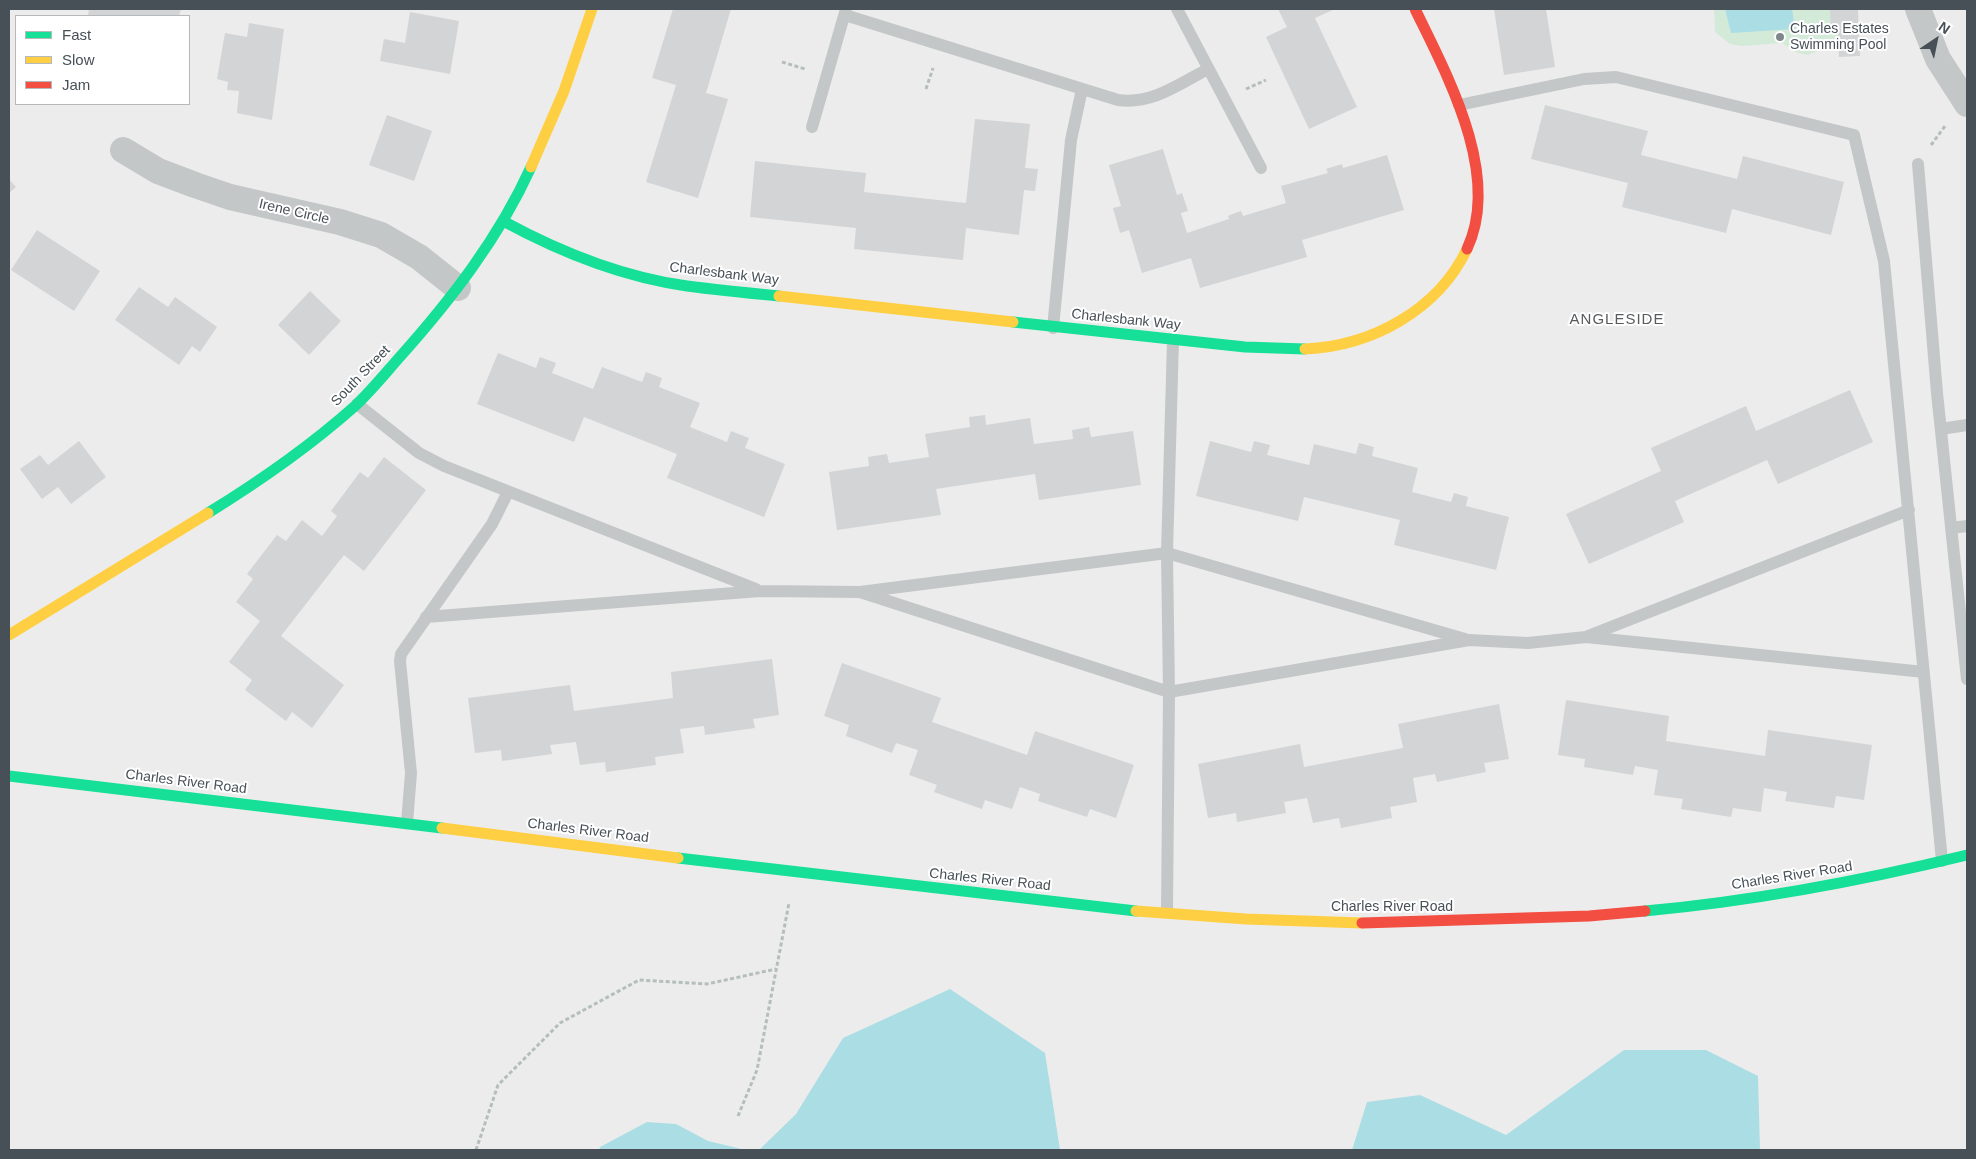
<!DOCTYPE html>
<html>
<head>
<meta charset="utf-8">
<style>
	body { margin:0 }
	#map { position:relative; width:1976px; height:1159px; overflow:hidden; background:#edecec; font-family:Helvetica,sans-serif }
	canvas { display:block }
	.frame { position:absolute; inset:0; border:10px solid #465056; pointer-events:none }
	.legend { position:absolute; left:15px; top:15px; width:175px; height:90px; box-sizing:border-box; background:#fff; border:1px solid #b5b9bb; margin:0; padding:6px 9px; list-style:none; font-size:15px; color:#465056 }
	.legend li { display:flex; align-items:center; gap:10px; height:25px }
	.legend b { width:25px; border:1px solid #b5b9bb }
	.north { position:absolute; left:1911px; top:15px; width:50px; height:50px; -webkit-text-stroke:4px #fff; paint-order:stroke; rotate:34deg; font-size:14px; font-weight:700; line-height:20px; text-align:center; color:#465056 }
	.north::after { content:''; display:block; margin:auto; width:18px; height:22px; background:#465056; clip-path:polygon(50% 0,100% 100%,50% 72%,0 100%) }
</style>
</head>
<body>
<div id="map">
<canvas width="1976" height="1159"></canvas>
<div class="frame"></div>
<ul class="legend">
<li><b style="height:6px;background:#16e098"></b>Fast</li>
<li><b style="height:6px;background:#ffcf43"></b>Slow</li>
<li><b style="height:6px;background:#f24e42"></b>Jam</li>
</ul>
<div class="north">N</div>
</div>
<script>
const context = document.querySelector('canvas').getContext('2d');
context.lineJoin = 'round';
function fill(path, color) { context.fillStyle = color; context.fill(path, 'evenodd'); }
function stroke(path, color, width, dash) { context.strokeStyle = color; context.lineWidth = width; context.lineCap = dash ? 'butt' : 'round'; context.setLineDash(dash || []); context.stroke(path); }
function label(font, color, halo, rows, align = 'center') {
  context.font = font + ' Helvetica,sans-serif'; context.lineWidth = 4; context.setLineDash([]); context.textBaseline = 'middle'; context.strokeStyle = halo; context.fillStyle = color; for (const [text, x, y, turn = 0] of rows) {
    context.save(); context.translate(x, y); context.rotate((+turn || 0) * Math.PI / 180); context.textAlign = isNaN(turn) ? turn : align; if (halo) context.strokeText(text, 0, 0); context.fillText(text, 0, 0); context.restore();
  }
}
const green = new Path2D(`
	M1714,9H1836L1839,44L1807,55L1795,52L1782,43L1742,46L1730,44L1715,32Z`);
const water = new Path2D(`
	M1725,9H1792L1795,29L1731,33Z
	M950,989L1045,1053L1060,1150H759L796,1114L843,1038Z
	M1624,1050H1706L1758,1076L1760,1150H1352L1367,1102L1420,1095L1506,1135Z
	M647,1122L676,1124L708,1141L746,1150H599L600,1147Z`);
const building = new Path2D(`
	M89,9H181L179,16H88Z
	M673,9H731L706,93L728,99L698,198L646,182L676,85L652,78Z
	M1278,9H1335L1315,18L1357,107L1309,129L1266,37L1287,27Z
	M1494,9H1546L1555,67L1504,75Z
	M1830,9H1858L1860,56L1839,57L1838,33L1831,34Z
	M410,12L459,21L450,74L380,61L384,39L405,43Z
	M249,23L284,29L272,120L237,113L239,91L227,90L228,82L217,79L225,33L247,37Z
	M1545,105L1648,131L1641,155L1737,179L1743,156L1844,182L1831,235L1732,209L1726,233L1622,207L1628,183L1531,159Z
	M387,115L432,131L414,181L369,165Z
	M975,119L1030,124L1025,168L1038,169L1035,191L1024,190L1019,235L966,228L963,260L854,249L856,228L750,217L755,161L866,173L864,192L966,203Z
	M1163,149L1177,195L1182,193L1188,211L1181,213L1187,233L1229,219L1228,216L1235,213L1241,211L1243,216L1286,203L1281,186L1328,173L1326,169L1342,164L1343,168L1387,155L1404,210L1302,240L1307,257L1200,288L1191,258L1142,273L1129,230L1120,233L1113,208L1121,206L1109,165Z
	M9,179L16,187L9,193Z
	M37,230L100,271L74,311L11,270Z
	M139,287L168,307L175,297L217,327L200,352L192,346L179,365L115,320Z
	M310,291L341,321L309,355L278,325Z
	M498,353L536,368L540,357L556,363L552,373L593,389L602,367L642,382L646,372L662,378L659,387L700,403L690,427L727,442L731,431L749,438L745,448L785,464L764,517L667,478L677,454L584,417L574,442L477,404Z
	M1850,390L1873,442L1778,484L1767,460L1675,501L1684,522L1589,564L1566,514L1661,471L1651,448L1746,406L1756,431Z
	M985,415L986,425L1030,418L1034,444L1073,439L1072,430L1089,427L1091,437L1133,431L1141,485L1039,500L1035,474L936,489L941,515L837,530L829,472L869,466L868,457L887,454L889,463L929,457L925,434L970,427L969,417Z
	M79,441L106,477L71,504L58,487L42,499L20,469L40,455L48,465Z
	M1210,441L1251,452L1254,441L1270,445L1267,455L1309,465L1314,444L1356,454L1359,443L1374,447L1372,456L1418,468L1412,492L1451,502L1454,493L1468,497L1466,506L1509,517L1496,570L1394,545L1400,520L1304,497L1298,521L1196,496Z
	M384,457L426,490L364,571L344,555L281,636L344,685L312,728L292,712L286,721L245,690L252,680L229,662L260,621L236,602L253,579L247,574L277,535L286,541L302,520L322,536L337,516L331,511L360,472L368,478Z
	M772,659L779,715L753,719L755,728L705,735L704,726L680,729L684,753L655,757L656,765L606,772L605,762L580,765L576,742L550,745L552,754L502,761L501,750L475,753L468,698L570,685L574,711L673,698L671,672Z
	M842,663L941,698L932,722L1027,755L1035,731L1134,765L1116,818L1090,809L1087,817L1038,801L1040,794L1020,787L1012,809L985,800L982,809L934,792L937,785L909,775L918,750L896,743L892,753L846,736L849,725L824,716Z
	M1566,700L1669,716L1666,741L1765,756L1768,730L1872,745L1864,800L1836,796L1834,808L1785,801L1787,792L1764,788L1761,812L1733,808L1731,817L1681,809L1683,799L1654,795L1658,770L1635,766L1633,775L1584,767L1585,759L1558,755Z
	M1499,704L1509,759L1484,763L1486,772L1437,782L1435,774L1413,778L1417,802L1390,807L1392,818L1341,828L1339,818L1313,823L1307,798L1284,802L1286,813L1237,822L1236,813L1208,818L1198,764L1300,744L1304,767L1403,748L1398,724Z`);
const path = new Path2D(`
	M782,62L805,69
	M926,89L933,68
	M1246,89L1266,80
	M1931,145L1945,126
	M738,1116L757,1070L789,903
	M476,1150L498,1085L560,1023L639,980L707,984L776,969`);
const lane = new Path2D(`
	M1177,9L1261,168
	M845,15L1118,100C1152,105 1179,84 1208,69
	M1459,105L1584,79L1616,77L1854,135L1884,261L1942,861
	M812,127L846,9
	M1918,164L1937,393L1967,679
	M1053,328L1071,140L1082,89
	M357,404L419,453L444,466L756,589
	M1941,429L1967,425
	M1951,528L1967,526
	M860,592L1169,692L1469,640L1528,643L1586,637L1924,672
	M426,617L760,591L860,592L1167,553L1465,639
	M1588,636L1909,510
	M407,823L411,773L400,661L401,654L492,524L508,492
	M1167,911L1169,692L1167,553L1173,340`);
const street = new Path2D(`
	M1918,9L1938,59L1967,104
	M123,150L158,171L195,185L230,197L340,222L381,235L419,257L458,288`);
const fast = new Path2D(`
	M503,221C560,252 622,277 687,286C717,290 748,293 779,296
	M1013,322L1245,347L1305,349
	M208,513C260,481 309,447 355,406C370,392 384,375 398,359C450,301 499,238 531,167
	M9,776L442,828
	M678,858L1136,911
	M1645,911C1754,901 1861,881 1967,855`);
const slow = new Path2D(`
	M531,167L564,91L592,9
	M779,296L1013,322
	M1305,349C1372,346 1438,310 1467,249
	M9,635L208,513
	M442,828L678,858
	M1136,911L1246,919L1362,923`);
const jam = new Path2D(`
	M1415,9C1447,75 1502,175 1467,249
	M1362,923L1589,916L1645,911`);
const markers = [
	[1780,37,5,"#80878a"]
];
const poiNames = [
	["Charles Estates",1790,29],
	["Swimming Pool",1790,45]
];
const streetNames = [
	["Irene Circle",294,212,13],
	["Charlesbank Way",724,274,7],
	["Charlesbank Way",1126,320,6],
	["South Street",361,376,-46],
	["Charles River Road",186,782,7],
	["Charles River Road",588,831,7],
	["Charles River Road",1792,876,-9],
	["Charles River Road",990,880,6],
	["Charles River Road",1392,907]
];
const neighbourhoodNames = [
	["ANGLESIDE",1617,320]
];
fill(green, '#d3ead9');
fill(water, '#abdde4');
fill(building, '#d3d4d5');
stroke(path, '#b4beba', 3, [4, 2.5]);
stroke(lane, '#c4c7c7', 12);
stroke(street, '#c4c7c7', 26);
stroke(fast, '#16e098', 11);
stroke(slow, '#ffcf43', 11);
stroke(jam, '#f24e42', 11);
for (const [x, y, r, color] of markers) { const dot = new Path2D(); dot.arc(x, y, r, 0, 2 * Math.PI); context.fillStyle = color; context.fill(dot); stroke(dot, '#fff', 2); }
label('14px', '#465056', '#fff', poiNames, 'left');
label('14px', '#465056', '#fff', streetNames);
context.letterSpacing = '1px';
label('15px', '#595c5f', '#fff', neighbourhoodNames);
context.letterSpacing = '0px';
</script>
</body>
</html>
